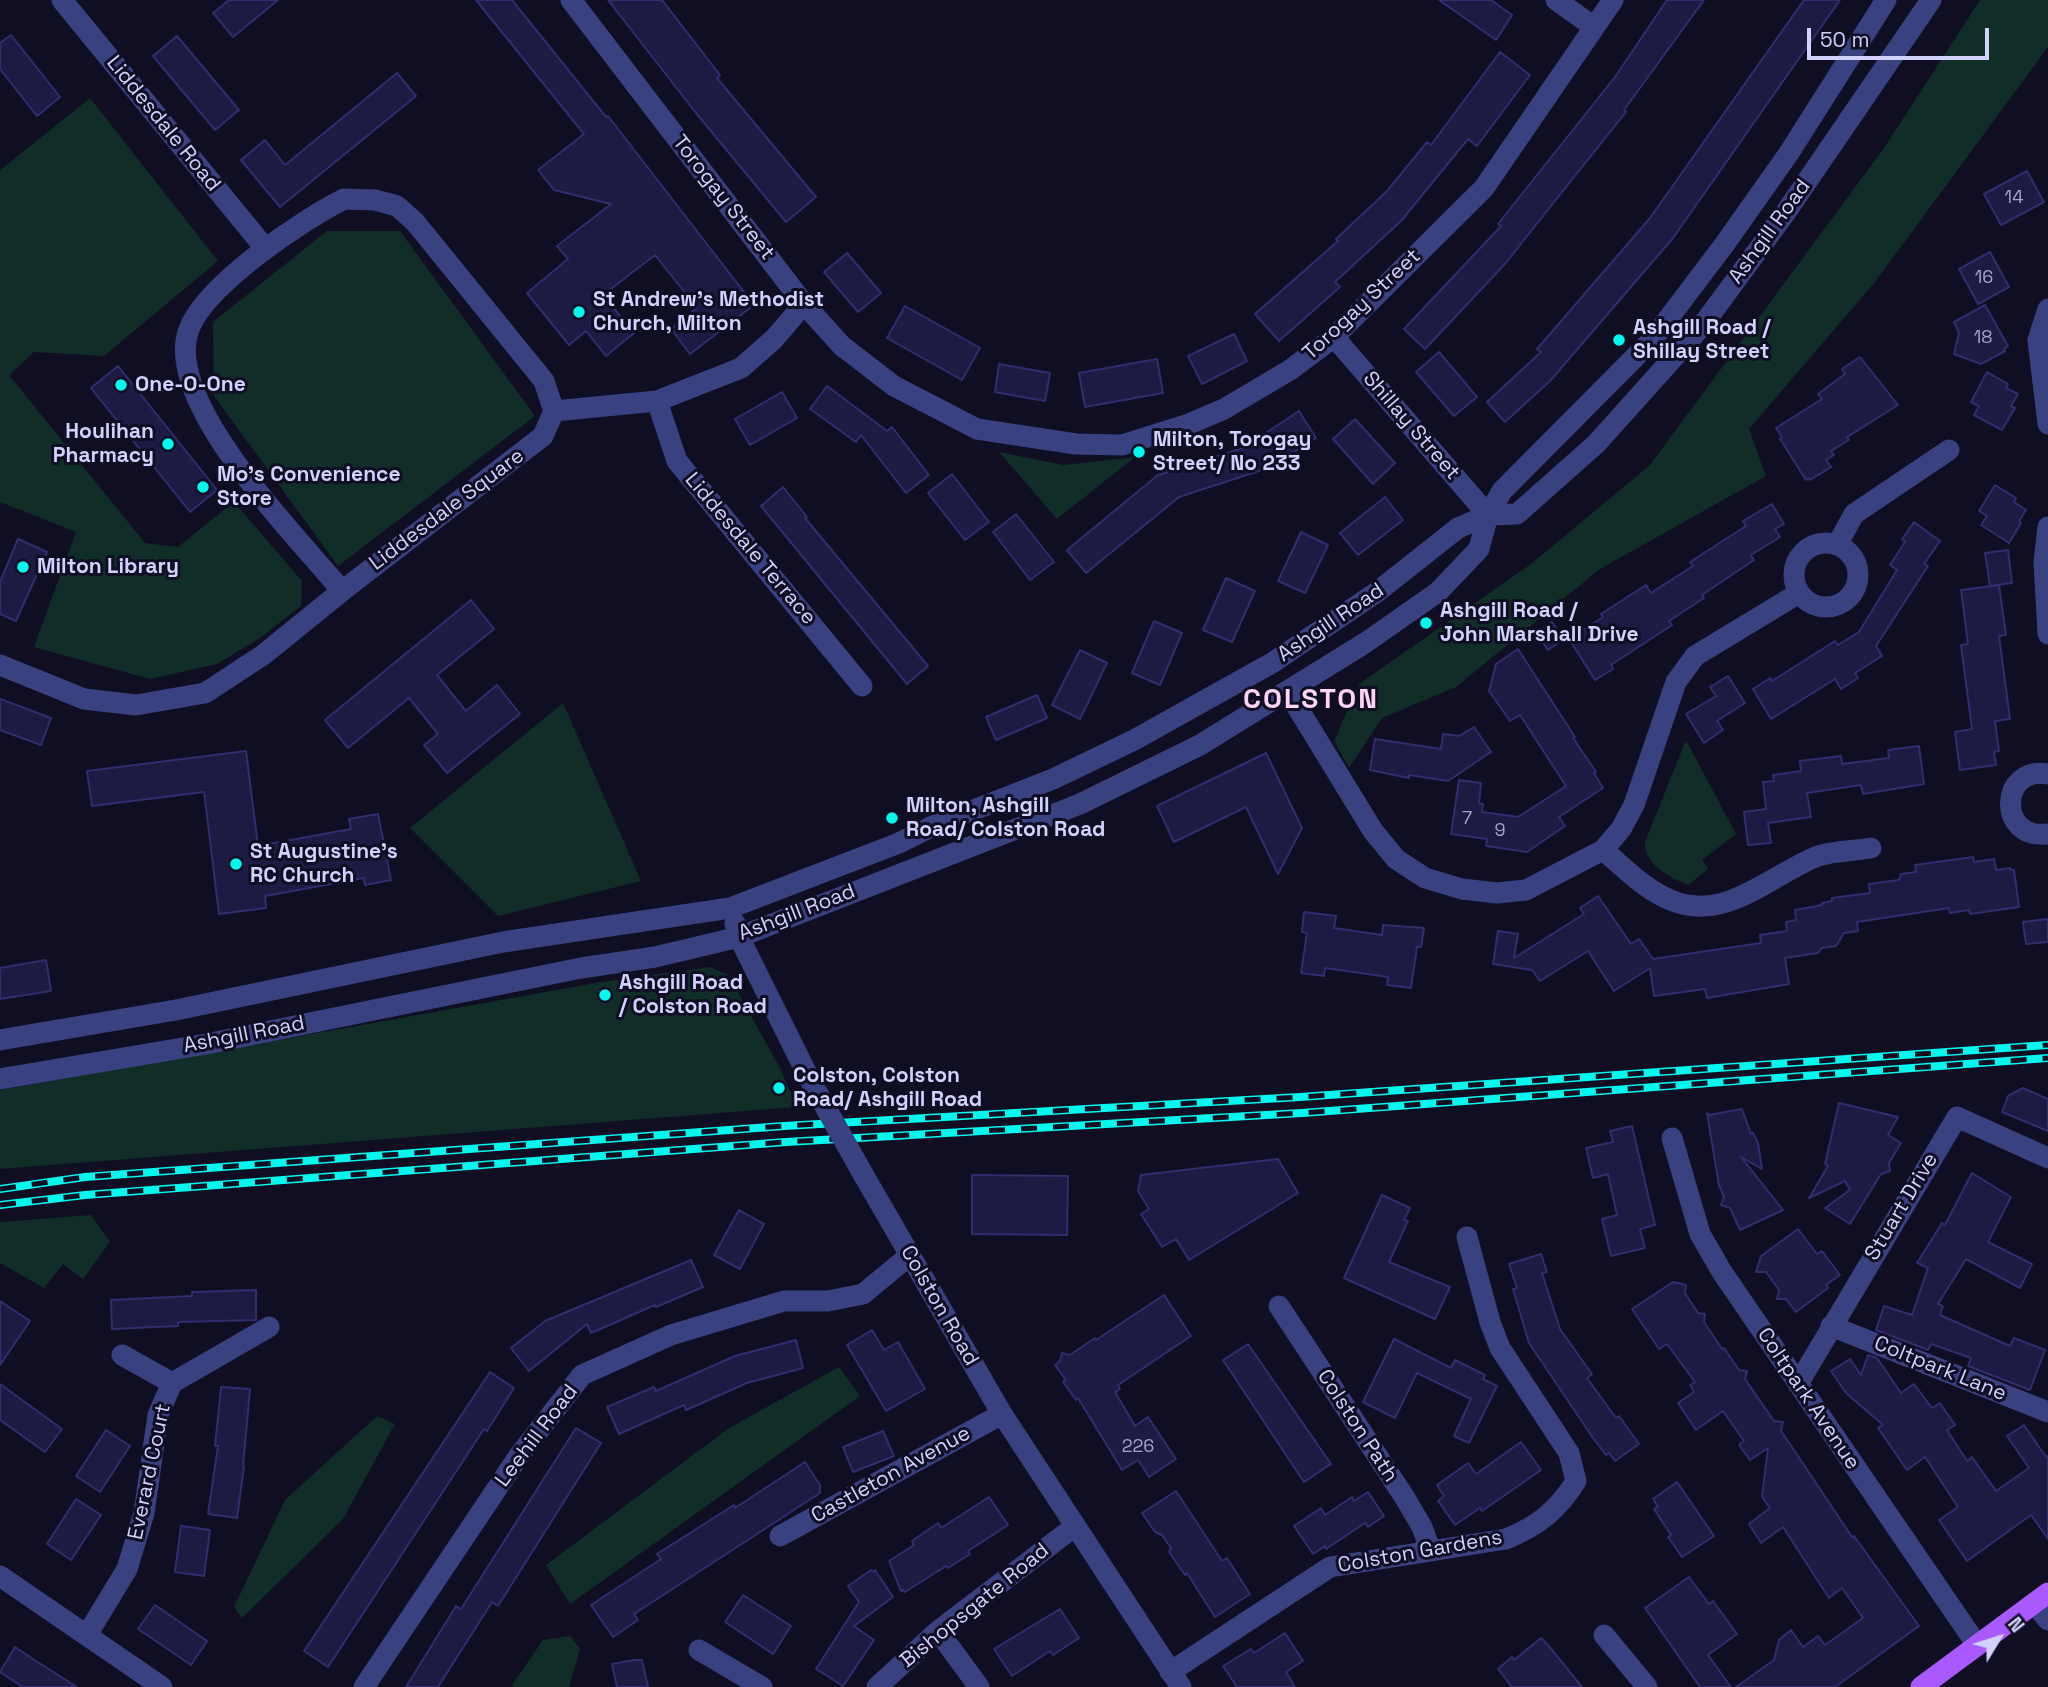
<!DOCTYPE html>
<html>
<head>
<meta charset="utf-8">
<style>
	body { margin:0 }
	#map { position:relative; width:2048px; height:1687px; overflow:hidden; background:#0f0e23; font-family:"Space Grotesk",sans-serif }
	canvas { display:block }
	.north { position:absolute; left:1964px; top:1603px; width:70px; height:70px; -webkit-text-stroke:5px #0f0e23; paint-order:stroke; rotate:52deg; font-size:19px; font-weight:700; line-height:28px; text-align:center; color:#d1d2fe }
	.north::after { content:''; display:block; margin:auto; width:24px; height:32px; background:#d1d2fe; clip-path:polygon(50% 0,100% 100%,50% 72%,0 100%) }
	.scale { position:absolute; left:1807px; top:28px; width:182px; height:32px; box-sizing:border-box; border:4px solid #d1d2fe; border-top:0; padding-left:9px; font-size:21px; line-height:24px; white-space:nowrap; color:#d1d2fe; -webkit-text-stroke:5px #0f0e23; paint-order:stroke }
</style>
</head>
<body>
<div id="map">
<canvas width="2048" height="1687"></canvas>
<div class="north">N</div>
<div class="scale">50 m</div>
</div>
<script>
const context = document.querySelector('canvas').getContext('2d');
context.lineJoin = 'round';
function fill(path, color) { context.fillStyle = color; context.fill(path, 'evenodd'); }
function stroke(path, color, width, dash) { context.strokeStyle = color; context.lineWidth = width; context.lineCap = dash ? 'butt' : 'round'; context.setLineDash(dash || []); context.stroke(path); }
function label(font, color, halo, rows, align = 'center') {
  context.font = font + ' "Space Grotesk",sans-serif'; context.lineWidth = 6; context.setLineDash([]); context.textBaseline = 'middle'; context.strokeStyle = halo; context.fillStyle = color; for (const [text, x, y, turn = 0] of rows) {
    context.save(); context.translate(x, y); context.rotate((+turn || 0) * Math.PI / 180); context.textAlign = isNaN(turn) ? turn : align; if (halo) context.strokeText(text, 0, 0); context.fillText(text, 0, 0); context.restore();
  }
}
const green = new Path2D(`
	M1980,0H2048V47L1875,282L1749,429L1766,476L1600,569L1456,687L1382,718L1349,768L1334,741L1359,684L1531,564L1650,465L1884,148Z
	M90,98L218,261L104,356L34,352L9,375L145,543L178,547L234,502L302,581L301,606L260,638L217,664L150,679L34,647L76,532L0,502V170Z
	M327,231H400L535,416L338,566L214,396L213,322Z
	M999,452L1064,465L1135,457L1057,519Z
	M563,703L641,881L498,916L410,828Z
	M1686,740L1736,834L1702,860L1708,869L1688,885C1671,878 1643,864 1645,842Z
	M710,967L728,975L779,1066L797,1107L0,1169V1090L601,982Z
	M91,1215L110,1242L83,1279L63,1264L44,1288L0,1263V1222Z
	M839,1367L860,1396L570,1604L546,1565L729,1428Z
	M377,1416L395,1424L343,1519L242,1618L234,1607L285,1500Z
	M570,1636L580,1649L569,1687H513L512,1685L543,1640Z`);
const building = new Path2D(`
	M229,0H278L233,37L213,13Z
	M476,0H512L606,117L608,116L754,305L690,354L671,329L697,308L655,255L603,295L634,333L606,356L586,331L569,345L527,293L568,259L557,246L611,204L554,190L538,170L584,134Z
	M608,0H662L720,75L717,78L816,197L786,222L696,113Z
	M1439,0H1491L1512,15L1496,40Z
	M1667,0H1704L1624,110L1626,112L1539,221L1505,264L1425,349L1404,329L1501,226L1498,224L1615,77Z
	M1804,0H1840L1673,238L1550,381L1505,422L1487,402L1541,352L1537,349L1650,218Z
	M11,35L60,97L37,116L0,69V43Z
	M177,36L239,110L215,130L153,56Z
	M1500,52L1530,75L1477,146L1468,139L1401,221L1335,282L1340,287L1279,341L1255,314L1338,241L1336,239L1387,191L1427,142L1431,145Z
	M397,73L416,96L280,207L241,160L265,140L285,165Z
	M2027,171L2044,202L2001,225L1984,194Z
	M1990,252L2009,287L1978,304L1959,269Z
	M847,253L881,293L858,312L824,272Z
	M1985,305L2008,346L2004,349L2005,351L1981,364L1954,354L1959,333L1954,322Z
	M905,306L980,348L962,380L887,338Z
	M1234,334L1247,361L1202,384L1188,356Z
	M1439,352L1477,397L1454,416L1416,372Z
	M1860,357L1898,405L1847,437L1849,440L1831,451L1834,455L1826,460L1831,467L1810,480L1809,478L1806,480L1780,439L1782,437L1776,428L1822,399L1818,394L1845,374L1842,369Z
	M1157,359L1163,393L1085,407L1079,373Z
	M999,364L1050,373L1045,401L995,392Z
	M118,366L217,490L190,512L91,388Z
	M1987,372L2008,384L2006,388L2018,394L2011,406L2015,408L2002,430L1974,415L1979,406L1971,402Z
	M827,386L887,431L892,427L929,475L906,493L861,435L856,442L810,409Z
	M782,392L797,418L750,445L735,419Z
	M1299,411L1316,438L1271,467L1179,497L1086,573L1067,550L1158,475L1243,448Z
	M1355,419L1395,463L1373,484L1333,439Z
	M952,474L989,522L965,540L928,493Z
	M1995,485L2016,498L2014,502L2026,510L2019,521L2021,523L2009,543L1981,525L1987,516L1979,511Z
	M783,487L807,517L805,518L928,666L907,684L761,506Z
	M1385,497L1403,520L1358,555L1340,533Z
	M1772,504L1784,524L1775,529L1780,537L1751,555L1754,560L1702,595L1704,598L1669,621L1672,625L1611,665L1613,669L1595,680L1569,639L1603,617L1601,614L1646,585L1651,593L1693,566L1690,562L1746,526L1743,521Z
	M1016,514L1054,562L1030,580L993,532Z
	M1914,522L1940,541L1924,564L1928,566L1876,646L1882,656L1855,673L1858,678L1841,689L1835,679L1771,719L1753,689L1770,678L1772,681L1835,641L1838,645L1859,632L1897,570L1890,565L1905,542L1902,539Z
	M1301,532L1328,545L1305,593L1278,581Z
	M18,539L47,552L16,621L0,614V582Z
	M2008,550L2012,583L1990,586L1985,553Z
	M1226,578L1255,591L1232,642L1203,630Z
	M1999,585L2006,635L1999,636L2010,719L1995,721L1999,751L1994,752L1996,765L1960,770L1955,732L1972,729L1961,645L1968,644L1961,590Z
	M471,600L494,629L437,675L466,711L497,685L520,714L447,773L424,745L438,734L409,698L348,748L325,720Z
	M1154,621L1182,633L1160,685L1132,673Z
	M1552,622L1564,639L1548,650L1537,633Z
	M1518,649L1575,737L1573,738L1596,772L1594,773L1603,788L1559,817L1565,826L1527,852L1486,846L1487,839L1451,834L1459,780L1481,783L1479,803L1483,804L1482,812L1518,817L1566,786L1520,715L1510,721L1489,691L1496,664Z
	M1080,650L1107,663L1080,719L1052,705Z
	M1728,676L1745,703L1717,721L1723,730L1704,743L1686,714L1716,696L1710,687Z
	M1037,695L1047,718L996,740L986,717Z
	M0,699L51,718L41,745L0,730Z
	M1474,727L1491,752L1448,781L1409,775V778L1370,770L1375,739L1441,749L1443,734L1459,736Z
	M1919,746L1924,784L1863,794L1861,785L1807,793L1811,817L1768,823L1771,843L1748,845L1744,812L1766,809L1763,782L1774,781L1773,775L1801,771L1800,761L1841,756L1842,764L1889,758L1888,750Z
	M246,751L258,846L351,829L349,819L378,814L391,880L365,885L364,878L265,896L266,908L219,914L204,792L92,806L87,771Z
	M1266,753L1302,828L1278,874L1246,807L1174,842L1157,806Z
	M1973,857L1974,862L1994,859L1996,870L2010,868L2011,870H2014L2019,907L1970,914L1969,910L1950,913L1949,908L1857,922L1858,931L1844,933L1836,946L1822,948L1818,953L1785,958L1789,984L1707,998L1705,989L1654,996L1650,968L1614,991L1588,951L1540,981L1532,970L1493,964L1498,931L1518,934L1514,958L1584,914L1580,908L1598,896L1631,944L1639,939L1653,959L1761,943L1760,935L1787,931L1786,922L1796,920L1795,910L1822,905V903L1832,901V898L1870,893L1869,884L1899,880L1901,874L1916,872L1915,865Z
	M1304,912L1336,916L1334,928L1382,935L1383,925L1424,928L1421,947H1417L1411,988L1387,985L1388,977L1325,968L1324,976L1301,973L1307,933L1302,932Z
	M2048,919V942L2026,944L2023,922Z
	M46,960L51,991L0,999V968Z
	M2023,1088L2048,1099V1131L2002,1112L2008,1096Z
	M1839,1103L1898,1117L1888,1135L1901,1143L1889,1163L1890,1171L1881,1174L1850,1224L1825,1208L1850,1190L1845,1181L1809,1198L1828,1166L1825,1164Z
	M1742,1109L1751,1134L1753,1133L1758,1143L1762,1169L1741,1157L1783,1210L1740,1230L1730,1208L1721,1205L1724,1197L1719,1185L1707,1113L1709,1115Z
	M1632,1126L1655,1225L1640,1229L1645,1248L1611,1256L1602,1219L1617,1215L1608,1174L1593,1178L1586,1148L1613,1142L1610,1131Z
	M1278,1159L1298,1193L1189,1260L1176,1239L1162,1247L1141,1214L1149,1209L1138,1191L1141,1175Z
	M1972,1173L2011,1197L1988,1242L2032,1264L2020,1288L1966,1259L1938,1304L1943,1306L1940,1315L2010,1346L2014,1338L2045,1350L2030,1390L1968,1366L1971,1358L1931,1344L1928,1350L1876,1330L1884,1306L1912,1315L1928,1268L1917,1263L1942,1223L1945,1225Z
	M972,1175L1068,1176L1067,1235L972,1234Z
	M1382,1195L1410,1208L1404,1220L1408,1221L1389,1262L1450,1287L1435,1319L1344,1278Z
	M739,1210L764,1224L740,1269L714,1255Z
	M1798,1229L1817,1254L1822,1251L1840,1275L1826,1285L1828,1288L1796,1312L1786,1299H1777L1779,1290L1766,1272H1756L1761,1256Z
	M1541,1254L1547,1272L1542,1273L1560,1329L1592,1374L1587,1378L1616,1418L1619,1416L1639,1444L1615,1461L1609,1453L1606,1455L1593,1438L1529,1343L1513,1289L1517,1288L1509,1264Z
	M691,1260L703,1287L656,1307L655,1305L591,1333L587,1324L529,1371L511,1348L545,1321Z
	M1673,1282L1686,1285L1685,1293L1698,1313L1705,1314L1704,1322L1722,1349L1724,1348L1739,1370L1747,1371L1745,1379L1774,1421L1783,1422L1781,1431L1798,1456L1852,1537L1854,1536L1919,1626L1835,1687H1736L1774,1660L1779,1640L1791,1630L1803,1647L1818,1636L1825,1645L1863,1618L1842,1588L1829,1598L1783,1527L1761,1543L1749,1524L1770,1508L1762,1497L1768,1448L1750,1460L1739,1445L1744,1441L1723,1411L1696,1430L1678,1403L1694,1392L1690,1385L1695,1382L1667,1344L1659,1349L1632,1309Z
	M256,1290V1320L178,1322V1326L112,1329L111,1300L192,1296V1292Z
	M1164,1295L1191,1336L1118,1385L1120,1389L1115,1392L1135,1426L1148,1417L1176,1459L1149,1477L1138,1460L1122,1470L1078,1398L1076,1400L1063,1382L1066,1380L1055,1365L1060,1361L1062,1353L1070,1355L1095,1338L1096,1340Z
	M0,1301L30,1321L0,1365Z
	M872,1330L884,1350L898,1342L925,1389L886,1411L847,1345Z
	M1394,1339L1451,1368L1455,1360L1485,1375L1483,1379L1497,1386L1469,1443L1454,1436L1471,1399L1417,1373L1395,1418L1363,1402Z
	M796,1340L803,1368L747,1383L686,1410L684,1405L619,1434L607,1407L654,1387L656,1391L735,1356Z
	M1248,1344L1331,1464L1304,1482L1223,1360Z
	M1868,1355L1877,1358L1901,1393L1914,1384L1932,1408L1940,1403L1955,1425L1947,1430L1967,1461L1972,1457L1996,1491L2029,1468L2007,1436L2024,1425L2046,1457L2048,1456V1539L2031,1515L1967,1561L1939,1520L1958,1507L1925,1457L1907,1470L1878,1428L1883,1425L1846,1393L1831,1371L1850,1359L1861,1375Z
	M490,1372L514,1388L487,1431L484,1429L328,1667L304,1651Z
	M0,1384L62,1429L45,1452L0,1420Z
	M221,1387L250,1389L243,1467H244L237,1518L208,1514L218,1446H215Z
	M576,1428L601,1443L498,1606L492,1602L438,1687H406L456,1606L461,1609Z
	M106,1430L130,1446L100,1492L76,1476Z
	M883,1431L894,1456L853,1472L843,1447Z
	M1521,1442L1541,1470L1482,1511L1480,1508L1455,1525L1438,1501L1444,1496L1437,1485L1468,1463L1476,1474Z
	M805,1462L820,1485V1493L634,1614L638,1620L613,1637L591,1605L661,1559L657,1554L734,1505L735,1508Z
	M1677,1482L1714,1536L1682,1557L1668,1537L1671,1535L1654,1509L1658,1507L1653,1499Z
	M1176,1491L1222,1561L1227,1558L1250,1594L1215,1617L1187,1573L1185,1575L1169,1552L1171,1548L1162,1535L1155,1532L1142,1513Z
	M1368,1492L1384,1516L1368,1527L1365,1523L1326,1549L1325,1546L1313,1554L1294,1526L1321,1508L1325,1515L1352,1497L1354,1501Z
	M989,1497L1008,1525L968,1551L970,1554L948,1568L946,1566L905,1592L903,1590L901,1591L889,1561L914,1545L912,1541L938,1523L941,1528Z
	M76,1499L101,1515L71,1560L47,1544Z
	M181,1526L210,1530L204,1576L175,1572Z
	M871,1570L873,1572L875,1570L893,1597L854,1626L874,1640L843,1686L816,1669L859,1602L848,1586Z
	M1689,1577L1709,1604L1713,1601L1737,1634L1708,1655L1731,1687H1700L1645,1608Z
	M743,1595L791,1626L773,1654L725,1622Z
	M155,1605L207,1641L191,1665L138,1629Z
	M1060,1609L1079,1638L1053,1655L1050,1651L1012,1676L994,1649Z
	M1285,1633L1303,1661L1286,1672L1295,1687H1237L1223,1666L1251,1649L1254,1653Z
	M1541,1638L1548,1645L1582,1687H1512L1498,1669L1512,1657L1514,1660Z
	M15,1647L36,1661L77,1687H23L0,1672Z
	M634,1660H642L648,1687H617L612,1664Z`);
const minor = new Path2D(`
	M62,0L265,248
	M571,0L804,304L842,346L894,386L977,429L1076,444L1122,445L1189,424L1224,409L1290,370L1334,337L1484,188L1613,0
	M1556,0L1594,27
	M344,199L375,200L397,206L415,222L544,381L554,411L543,436L342,591C298,537 165,405 188,332C202,287 302,220 344,199Z
	M2048,309L2038,340L2048,424
	M1334,337L1488,515
	M657,401L677,461L862,686
	M554,411L657,401L741,368L774,339L804,304
	M2048,527L2044,562L2048,634
	M1794 575a32 32 0 1 1 64 0a32 32 0 1 1-64 0Z
	M1837,545L1854,514L1949,450
	M0,665L84,699L136,705L205,693L263,655L342,591
	M1288,692L1373,831L1396,859L1425,878L1462,889L1497,893L1526,890L1603,850L1621,829L1634,805L1676,682L1695,656L1799,593
	M2048,774C2000,765 1996,840 2048,834
	M1603,850C1625,868 1646,891 1673,901C1726,922 1772,874 1818,856C1834,851 1854,851 1871,848
	M735,923L739,937L809,1078
	M0,1040L176,1010L503,942L730,908L899,843L933,826L1053,779L1134,740L1272,663L1377,592L1458,528L1488,515L1517,514L1596,444L1702,326L1786,212L1931,0
	M0,1079L206,1044L581,968L655,957L739,937L1080,804L1200,745L1365,643L1438,592L1479,549L1488,515L1502,491L1652,340L1724,245L1789,153L1886,0
	M1672,1138L1700,1234L1722,1272L1977,1645
	M863,1174L1002,1414L1181,1687
	M1279,1306L1405,1498L1422,1527L1430,1549
	M1831,1326L2048,1412
	M122,1355L172,1383
	M1798,1384L1957,1117L2048,1158
	M780,1536L1002,1414
	M0,1576L162,1687
	M2034,1603L2048,1620
	M938,1631L979,1687
	M87,1635L127,1569L144,1513L158,1415L172,1383L269,1327
	M1604,1635L1647,1687
	M699,1650L762,1687
	M1170,1672L1330,1567L1506,1539C1538,1526 1558,1510 1576,1481L1569,1453L1500,1348L1490,1322L1467,1237
	M364,1687L518,1457L582,1375L671,1335L784,1301H828L863,1294L909,1256
	M877,1687L938,1631L1074,1527`);
const major = new Path2D(`
	M1921,1687L2048,1593`);
const rail = new Path2D(`
	M0,1189L85,1177L784,1126L1300,1097L2048,1045
	M0,1205L85,1195L786,1142L1302,1113L2048,1058`);
const minorBridge = new Path2D(`
	M809,1078L863,1174`);
const markers = [
	[579,312,7,"#03f8ee"],
	[1619,340,7,"#03f8ee"],
	[121,385,7,"#03f8ee"],
	[168,444,7,"#03f8ee"],
	[1139,452,7,"#03f8ee"],
	[203,487,7,"#03f8ee"],
	[23,567,7,"#03f8ee"],
	[1426,623,7,"#03f8ee"],
	[892,818,7,"#03f8ee"],
	[236,864,7,"#03f8ee"],
	[605,995,7,"#03f8ee"],
	[779,1088,7,"#03f8ee"]
];
const numberNames = [
	["14",2014,198],
	["16",1984,278],
	["18",1983,338],
	["7",1467,819],
	["9",1500,831],
	["226",1138,1447]
];
const streetNames = [
	["Liddesdale Road",163,124,51],
	["Torogay Street",723,198,52],
	["Ashgill Road",1770,232,-54],
	["Torogay Street",1362,305,-43],
	["Shillay Street",1411,426,49],
	["Liddesdale Square",447,510,-37],
	["Liddesdale Terrace",750,549,50],
	["Ashgill Road",1331,623,-34],
	["Ashgill Road",797,913,-21],
	["Ashgill Road",244,1035,-11],
	["Stuart Drive",1902,1207,-59],
	["Colston Road",939,1306,60],
	["Coltpark Lane",1940,1369,22],
	["Coltpark Avenue",1808,1399,56],
	["Colston Path",1357,1426,57],
	["Leehill Road",537,1436,-53],
	["Everard Court",150,1472,-78],
	["Castleton Avenue",891,1475,-29],
	["Colston Gardens",1420,1552,-10],
	["Bishopsgate Road",975,1606,-39]
];
const poiNames = [
	["St Andrew's Methodist",593,300],
	["Church, Milton",593,324],
	["Ashgill Road /",1633,328],
	["Shillay Street",1633,352],
	["One-O-One",135,385],
	["Houlihan",154,432,"right"],
	["Pharmacy",154,456,"right"],
	["Milton, Torogay",1153,440],
	["Street/ No 233",1153,464],
	["Mo's Convenience",217,475],
	["Store",217,499],
	["Milton Library",37,567],
	["Ashgill Road /",1440,611],
	["John Marshall Drive",1440,635],
	["Milton, Ashgill",906,806],
	["Road/ Colston Road",906,830],
	["St Augustine's",250,852],
	["RC Church",250,876],
	["Ashgill Road",619,983],
	["/ Colston Road",619,1007],
	["Colston, Colston",793,1076],
	["Road/ Ashgill Road",793,1100]
];
const districtNames = [
	["COLSTON",1311,700]
];
fill(green, '#112d28');
fill(building, '#1d1a44');
stroke(building, '#312d6f', 2);
stroke(minor, '#3a4181', 21);
stroke(major, '#a959fd', 21);
stroke(rail, '#03f8ee', 8);
stroke(rail, '#0f0e23', 5, [16]);
stroke(minorBridge, '#3a4181', 21);
for (const [x, y, r, color] of markers) { const dot = new Path2D(); dot.arc(x, y, r, 0, 2 * Math.PI); context.fillStyle = color; context.fill(dot); stroke(dot, '#0f0e23', 2.5); }
label('18px', '#a4a4d0', null, numberNames);
label('21px', '#d1d2fe', '#0f0e23', streetNames);
label('bold 21px', '#d1d2fe', '#0f0e23', poiNames, 'left');
context.letterSpacing = '2px';
label('bold 28px', '#fed3f5', '#0f0e23', districtNames);
context.letterSpacing = '0px';
</script>
</body>
</html>
